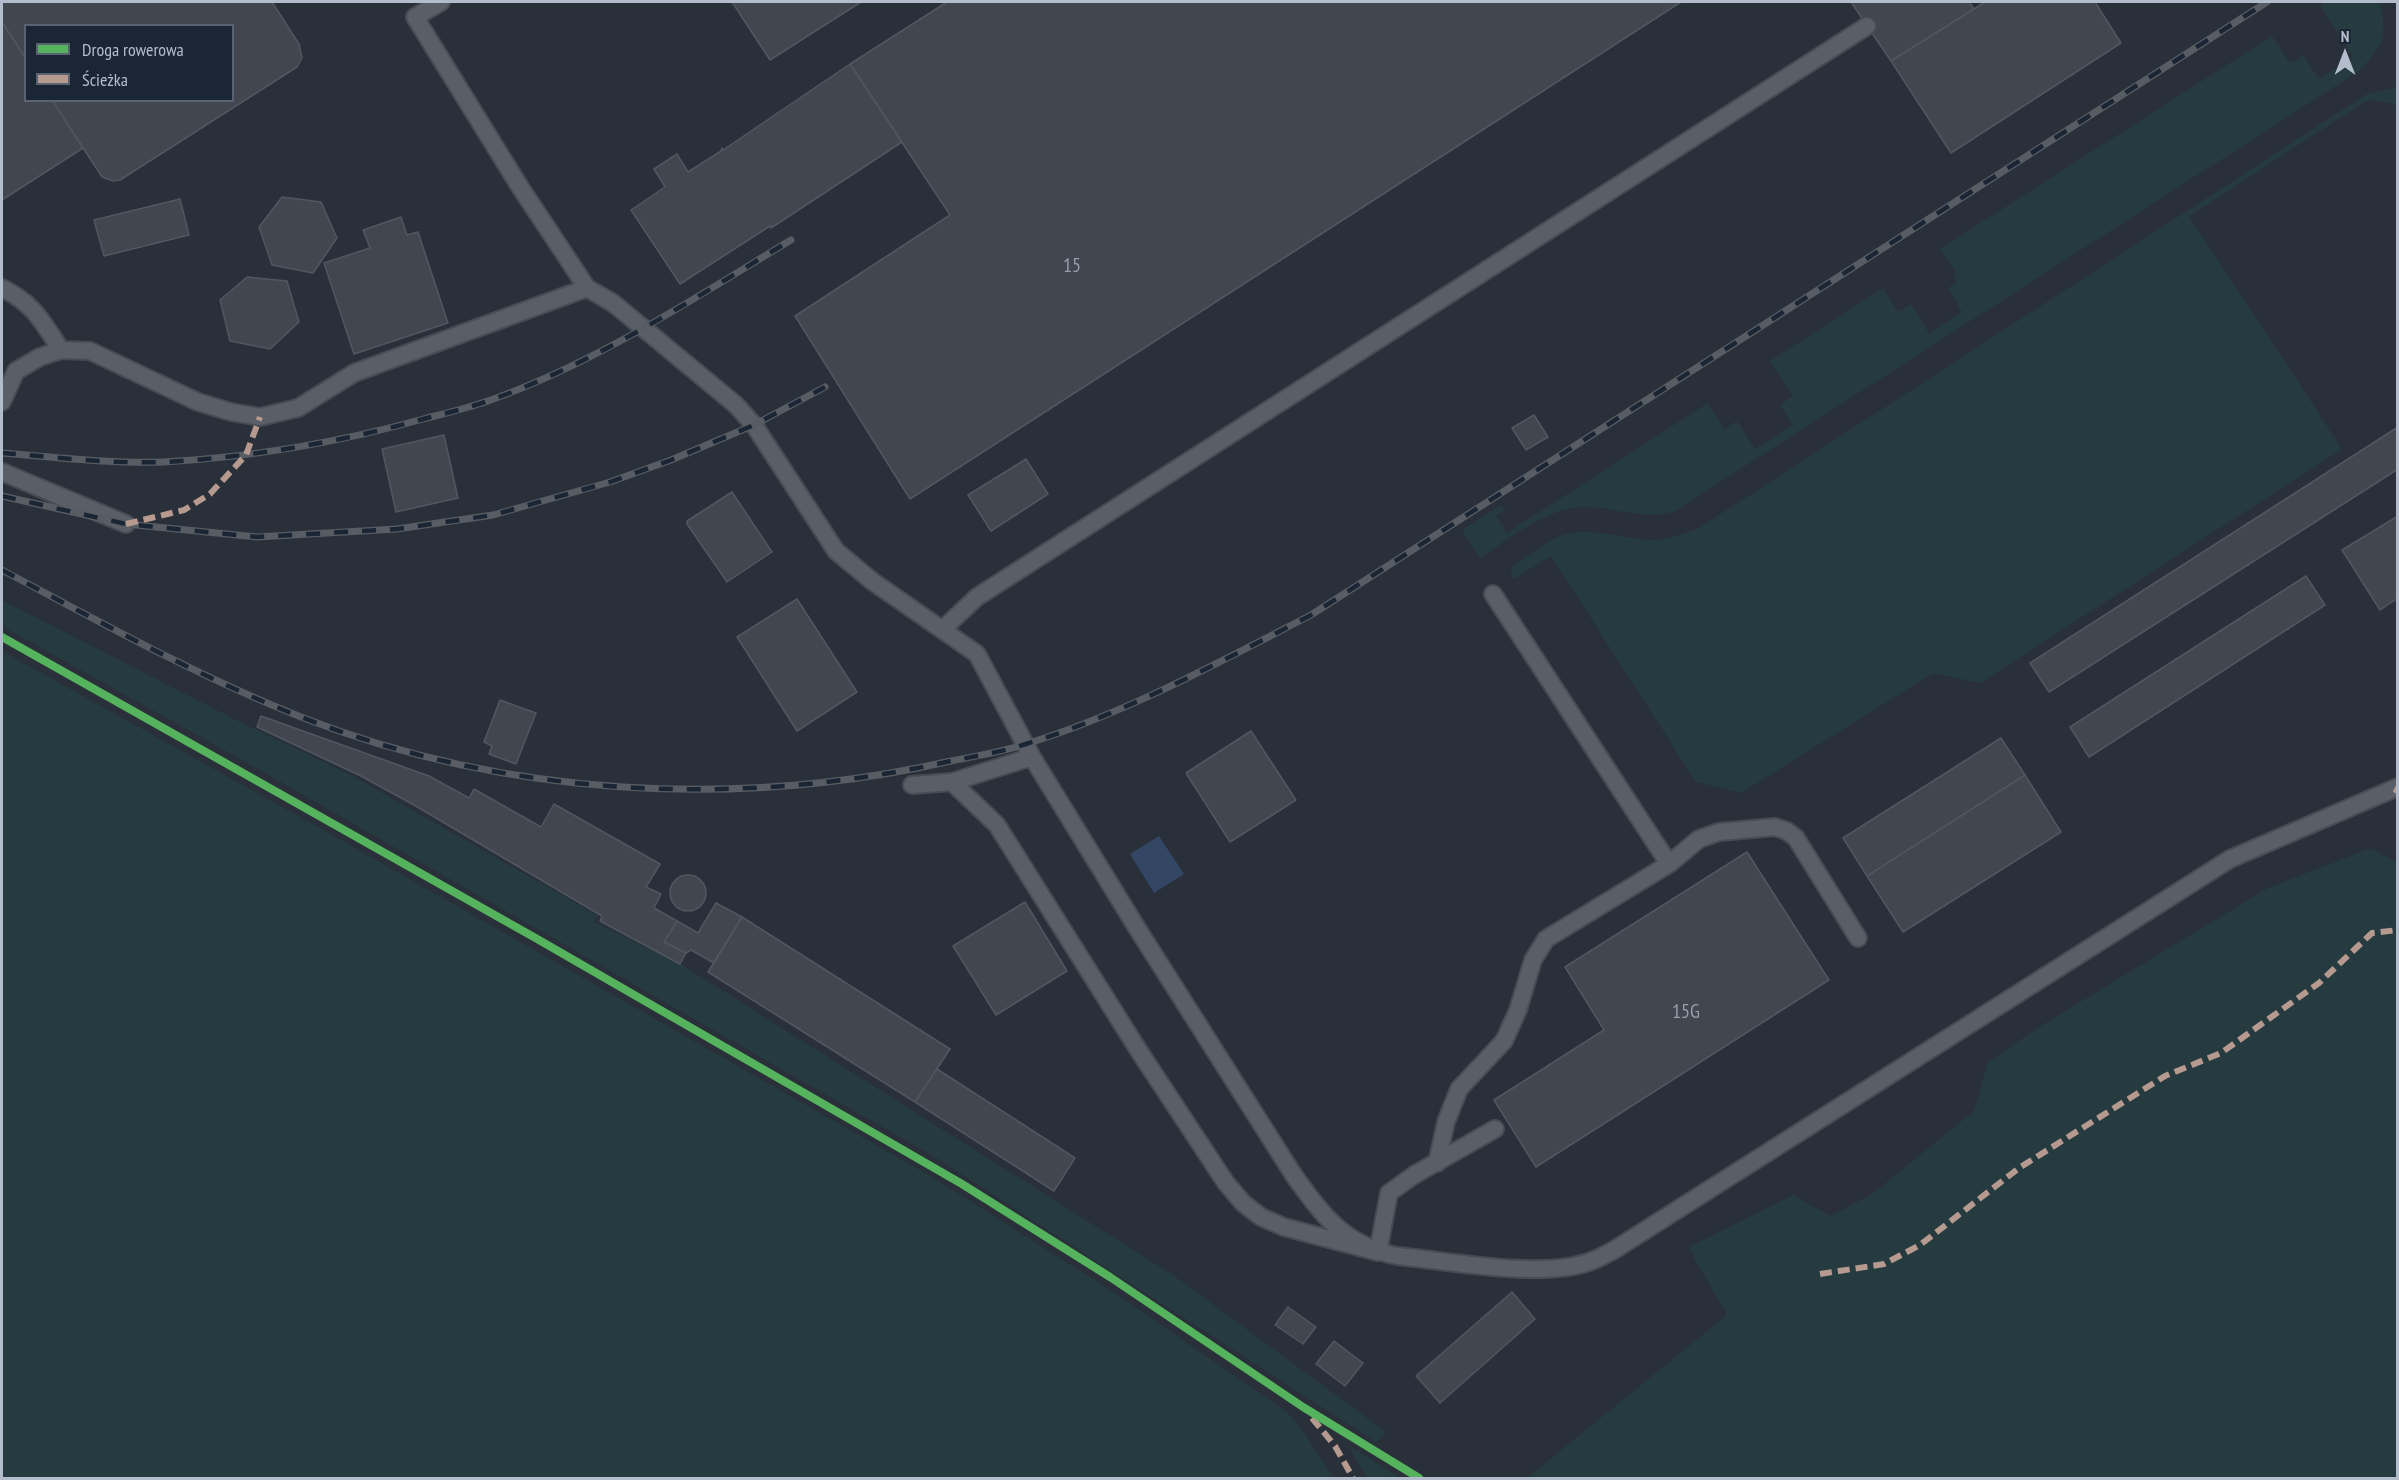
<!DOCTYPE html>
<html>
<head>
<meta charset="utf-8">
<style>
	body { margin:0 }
	#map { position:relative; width:2399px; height:1480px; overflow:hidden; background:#293039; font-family:"PT Sans Narrow",sans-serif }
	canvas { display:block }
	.frame { position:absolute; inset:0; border:3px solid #b3bccb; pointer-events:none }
	.legend { position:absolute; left:24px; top:24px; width:210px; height:78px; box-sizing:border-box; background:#1b2635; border:2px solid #586271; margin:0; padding:8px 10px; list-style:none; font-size:18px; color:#b3bccb }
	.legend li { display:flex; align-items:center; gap:12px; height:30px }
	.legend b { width:30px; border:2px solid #586271 }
	.north { position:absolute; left:2315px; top:24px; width:60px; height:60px; -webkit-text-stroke:4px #1b2635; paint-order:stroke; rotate:0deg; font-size:16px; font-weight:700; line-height:24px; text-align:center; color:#b3bccb }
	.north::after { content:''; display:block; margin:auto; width:21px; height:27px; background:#b3bccb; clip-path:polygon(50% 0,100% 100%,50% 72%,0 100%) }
</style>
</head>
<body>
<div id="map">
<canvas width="2399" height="1480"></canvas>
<div class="frame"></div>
<ul class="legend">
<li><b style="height:8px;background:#56b35d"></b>Droga rowerowa</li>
<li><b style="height:8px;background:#b69a8f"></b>Ścieżka</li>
</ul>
<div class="north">N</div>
</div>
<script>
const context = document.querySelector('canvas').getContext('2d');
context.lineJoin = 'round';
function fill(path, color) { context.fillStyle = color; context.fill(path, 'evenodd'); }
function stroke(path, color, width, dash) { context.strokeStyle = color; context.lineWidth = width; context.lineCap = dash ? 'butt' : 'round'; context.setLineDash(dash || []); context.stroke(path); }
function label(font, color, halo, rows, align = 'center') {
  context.font = font + ' "PT Sans Narrow",sans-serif'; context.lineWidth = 5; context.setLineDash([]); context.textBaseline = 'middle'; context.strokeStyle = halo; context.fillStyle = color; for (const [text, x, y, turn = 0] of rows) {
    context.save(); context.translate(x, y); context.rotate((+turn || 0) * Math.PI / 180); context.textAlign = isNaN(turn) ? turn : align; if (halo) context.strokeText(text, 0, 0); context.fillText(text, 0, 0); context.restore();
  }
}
const green = new Path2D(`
	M2326,2H2380C2388,36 2383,47 2359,71L1675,511C1647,521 1617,508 1588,507C1548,506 1512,537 1480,558L1462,530L1501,505L1505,510L1496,516L1507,533L1708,403L1724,429L1737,421L1755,449L1793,425L1780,405L1793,396L1770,361L1883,288L1898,312L1911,304L1929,333L1962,312L1948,288L1957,283L1953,276L1957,274L1940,249L2272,36L2290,63L2303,55L2319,79L2353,57L2320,5Z
	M2397,87V105L2369,99L2189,216L2342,449L1980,683L1933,673L1741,793L1696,782L1551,556L1514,579L1511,575L1512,567C1529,555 1551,536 1572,533C1595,529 1618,537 1641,539C1661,542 1680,536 1699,528L2367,94Z
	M2,600L242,723L347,773L597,915L594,922L682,965L1173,1275L1386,1432L1376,1442L935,1157L265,773L2,626Z
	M2,651L327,832L934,1178L1118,1295L1288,1413L1303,1431L1334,1478H2Z
	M2371,848L2398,863L2397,1478H1527L1727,1315L1688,1247L1793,1195L1830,1216L1871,1195L1974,1111L1988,1062L2044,1024L2268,888Z
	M1348,1445L1400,1478H1367Z`);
const water = new Path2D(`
	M1159,836L1184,874L1154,893L1130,854Z`);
const building = new Path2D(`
	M2,2H272L299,44L302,58L297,67L120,180L113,181L102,177L52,100H232V26H26V59L2,22Z
	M732,2H861L770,60Z
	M947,2H1681L910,499L795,316L950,215L850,64Z
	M1851,2H1969L1974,9L1891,61Z
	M1985,2H2095L2121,43L1951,153L1891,61Z
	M2,22L26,59V100H52L83,148L2,200Z
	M850,64L902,142L771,228L770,226L680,284L631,210L665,187L654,169L677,154L688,172L721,151L722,148L723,150Z
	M282,197L321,202L337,238L313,273L272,265L259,227Z
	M180,199L189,235L104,256L94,220Z
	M401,217L407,235L418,232L448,323L354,354L324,263L370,248L363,230Z
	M247,277L287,281L299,322L270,349L230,341L220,300Z
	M1534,415L1548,437L1526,450L1512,428Z
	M2398,427V469L2049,692L2030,663Z
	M444,435L458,498L396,512L382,449Z
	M1026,459L1048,494L991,531L968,495Z
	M732,492L772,552L727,582L687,524V521Z
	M2398,516V598L2380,610L2342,550Z
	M2306,576L2325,605L2089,757L2070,727Z
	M797,599L857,692L797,731L737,637Z
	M500,700L536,713L516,764L489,754L492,746L484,742Z
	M261,716L429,776L469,798L474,789L541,827L554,804L660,864L646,887L661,894L654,908L677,921L664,942L686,953L680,964L600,921L602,916L414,805L361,776L257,727Z
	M1251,731L1296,800L1230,842L1186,773Z
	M2001,738L2025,775L1867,876L1843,838Z
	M2025,775L2061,832L1903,932L1867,876Z
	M1747,852L1829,980L1536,1167L1494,1100L1604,1030L1565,967Z
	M670 893a18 18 0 1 1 36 0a18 18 0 1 1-36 0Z
	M1025,902L1067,971L996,1015L953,946Z
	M716,903L742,917L714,963L691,950L686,953L664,942L677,921L698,933Z
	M742,917L950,1049L915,1102L708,972Z
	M937,1069L1075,1158L1054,1191L915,1102Z
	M1512,1292L1535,1319L1440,1403L1416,1376Z
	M1288,1307L1316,1327L1303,1344L1275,1325Z
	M1334,1341L1363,1363L1345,1386L1316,1364Z`);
const lane = new Path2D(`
	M441,2L415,17L520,187L587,288L613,303L736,405L754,425L836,551L872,581L977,654L1032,757L1137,928L1293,1174C1323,1216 1344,1245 1397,1256C1450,1261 1541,1279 1589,1262C1598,1259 1606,1254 1614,1250L2230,859L2398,787
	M2,288C34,304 42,321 61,350
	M2,402L16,371L40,357L61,350L90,351L198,402L231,412L260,417L298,408L354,373L587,288
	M2,472L126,524
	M1493,594L1669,864
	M943,629L977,597L1867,26
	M952,782L997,825L1139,1051L1226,1183L1243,1203L1261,1217L1284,1227L1378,1252L1389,1193L1414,1175L1495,1129
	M912,785L952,782L1032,757
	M1437,1163L1446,1122L1459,1089L1504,1041L1518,1010L1533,960L1546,939L1669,864L1699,839L1719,832L1775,827L1787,831L1796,838L1858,938`);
const rail = new Path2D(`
	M2,453C55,457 110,464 164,462C253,457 341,442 427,418C447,413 468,408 488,401C596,363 693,299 791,240
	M2,496L126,524L257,537L397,529L493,515L610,482L671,460L754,425L825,387
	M2,570C100,622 197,676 301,717C506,797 738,809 951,761C976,756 1002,752 1026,744C1126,713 1218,663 1311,615L2267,2`);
const quiet = new Path2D(`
	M126,524L184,510L210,494L246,455L260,417
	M2394,789L2398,791
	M1820,1274L1884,1264L1920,1245L2019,1168L2165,1076L2221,1053L2319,983L2372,933L2398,930
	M1312,1418L1335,1446L1353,1478`);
const cycleway = new Path2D(`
	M2,637L539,940L962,1184L1110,1277L1303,1407L1419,1478`);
const numberNames = [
	["15",1072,266],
	["15G",1686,1012]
];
fill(green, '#253b40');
fill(water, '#334764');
fill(building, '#41464f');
stroke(building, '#515761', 1.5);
stroke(lane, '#474c54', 20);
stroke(lane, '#595e67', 16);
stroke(rail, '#585d64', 7);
stroke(rail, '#1b2635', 4.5, [14]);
stroke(quiet, '#b69a8f', 6, [12, 6]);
stroke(cycleway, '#56b35d', 8);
label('20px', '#969eac', null, numberNames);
</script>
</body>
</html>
